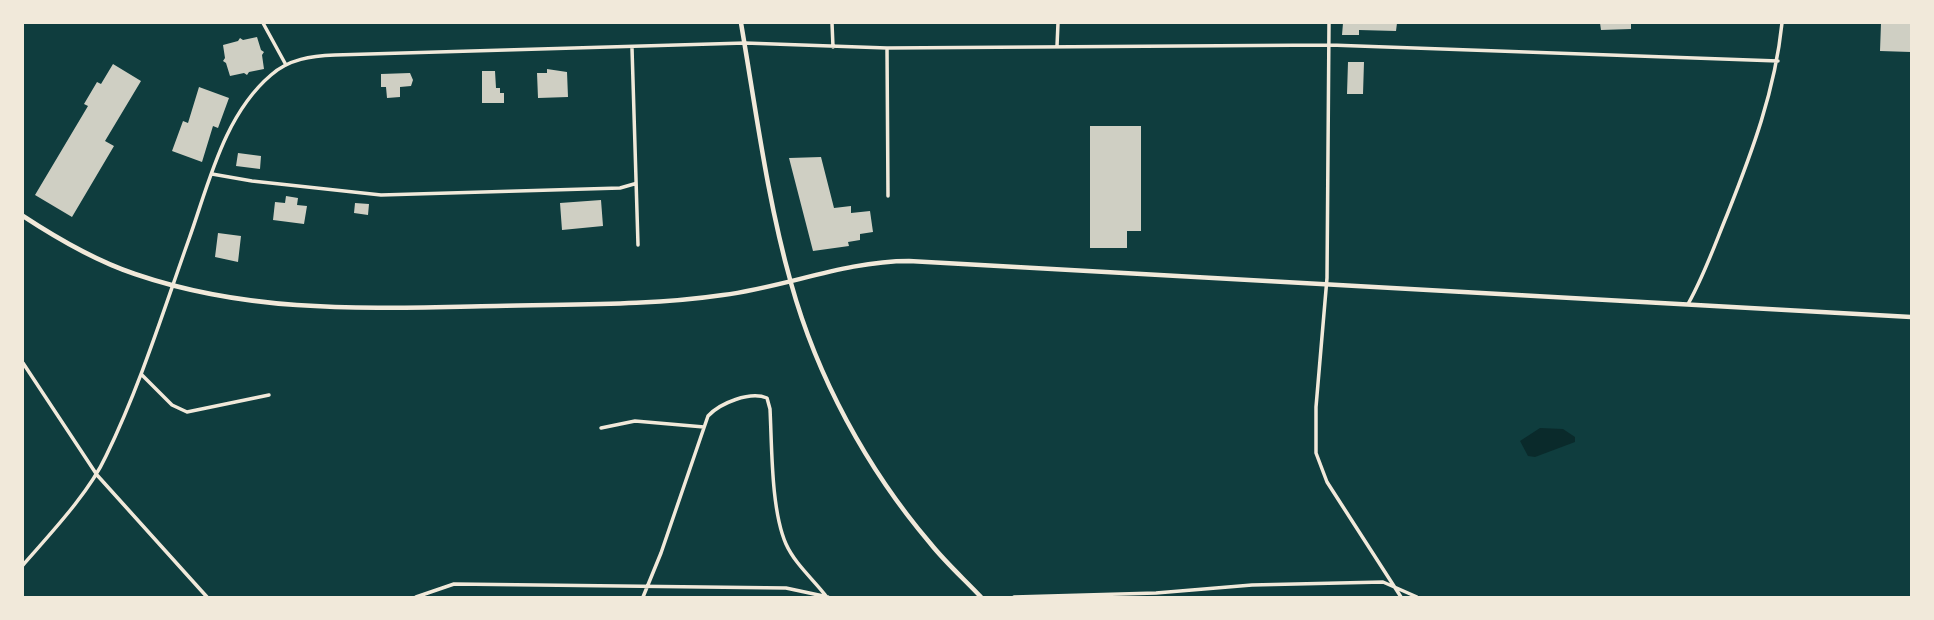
<!DOCTYPE html>
<html>
<head>
<meta charset="utf-8">
<style>
	body { margin:0 }
	#map { position:relative; width:1934px; height:620px; overflow:hidden; background:#0f3d3e; font-family:"Sofia Sans Condensed",sans-serif }
	canvas { display:block }
	.frame { position:absolute; inset:0; border:24px solid #f1e9da; pointer-events:none }
</style>
</head>
<body>
<div id="map">
<canvas width="1934" height="620"></canvas>
<div class="frame"></div>
</div>
<script>
const context = document.querySelector('canvas').getContext('2d');
context.lineJoin = 'round';
function fill(path, color) { context.fillStyle = color; context.fill(path, 'evenodd'); }
function stroke(path, color, width, dash) { context.strokeStyle = color; context.lineWidth = width; context.lineCap = dash ? 'butt' : 'round'; context.setLineDash(dash || []); context.stroke(path); }
const water = new Path2D(`
	M1540,428L1563,429L1575,437V442L1535,457L1528,456L1520,441Z`);
const building = new Path2D(`
	M1343,23H1397L1396,31L1359,30V35H1342Z
	M1600,23H1631V29L1601,30Z
	M1881,23H1911V52L1880,51Z
	M257,37L261,50L264,52L262,55L264,69L249,72L247,75L244,73L230,76L226,63L223,61L225,58L223,45L238,41L240,38L243,40Z
	M1348,62H1364L1363,94H1347Z
	M113,64L141,81L105,141L114,146L72,217L35,195L88,106L84,104L97,82L101,84Z
	M547,69L567,72L568,97L538,98L537,73H547Z
	M482,71H495L496,88H500V93H504V103H482Z
	M410,73L413,80L411,86L400,87V97L387,98L386,87H381V74Z
	M199,87L229,98L218,128L213,126L202,162L172,151L183,121L188,123Z
	M1090,126H1141V231H1127V248H1090Z
	M238,153L261,156L260,169L236,166Z
	M821,157L834,208L851,206V213L870,211L873,232L860,234V240L848,242L849,246L813,251L789,158Z
	M286,196L298,198L297,205L307,206L304,224L273,220L275,202L285,203Z
	M601,200L603,226L562,230L560,203Z
	M355,203L369,204L368,215L354,213Z
	M218,233L241,236L238,262L215,257Z`);
const minor = new Path2D(`
	M263,23L286,65
	M832,23L833,47
	M1329,23L1327,278L1316,407V453L1327,482L1401,597
	M1057,46L1058,23
	M632,48L638,245
	M887,48L888,196
	M212,174L252,181L381,195L620,188L634,184
	M1688,304C1704,276 1715,244 1727,215C1752,152 1775,91 1782,23
	M23,363L97,475L207,597
	M141,374L172,405L187,412L269,395
	M601,428L635,421L704,427
	M23,565C50,534 89,493 106,456C140,386 163,312 189,239C209,183 224,115 271,75C289,59 311,56 335,55L745,43L887,48L1330,45L1778,61
	M416,597L454,584L786,588L828,597
	M643,597L661,553L708,416C720,403 750,391 767,398L770,409C772,447 771,510 786,544C795,564 813,579 826,596
	M1014,597L1156,593L1252,585L1383,582L1417,597`);
const secondary = new Path2D(`
	M741,23C756,110 767,198 791,283C817,377 867,469 930,543C945,562 964,579 981,597
	M23,216C58,239 96,261 135,274C255,315 372,308 496,306C571,304 648,306 723,295C786,287 845,261 909,261L1911,317`);
fill(water, '#0a2a2b');
fill(building, '#cfcfc3');
stroke(minor, '#f1e9da', 3.5);
stroke(secondary, '#f1e9da', 4.5);
</script>
</body>
</html>
